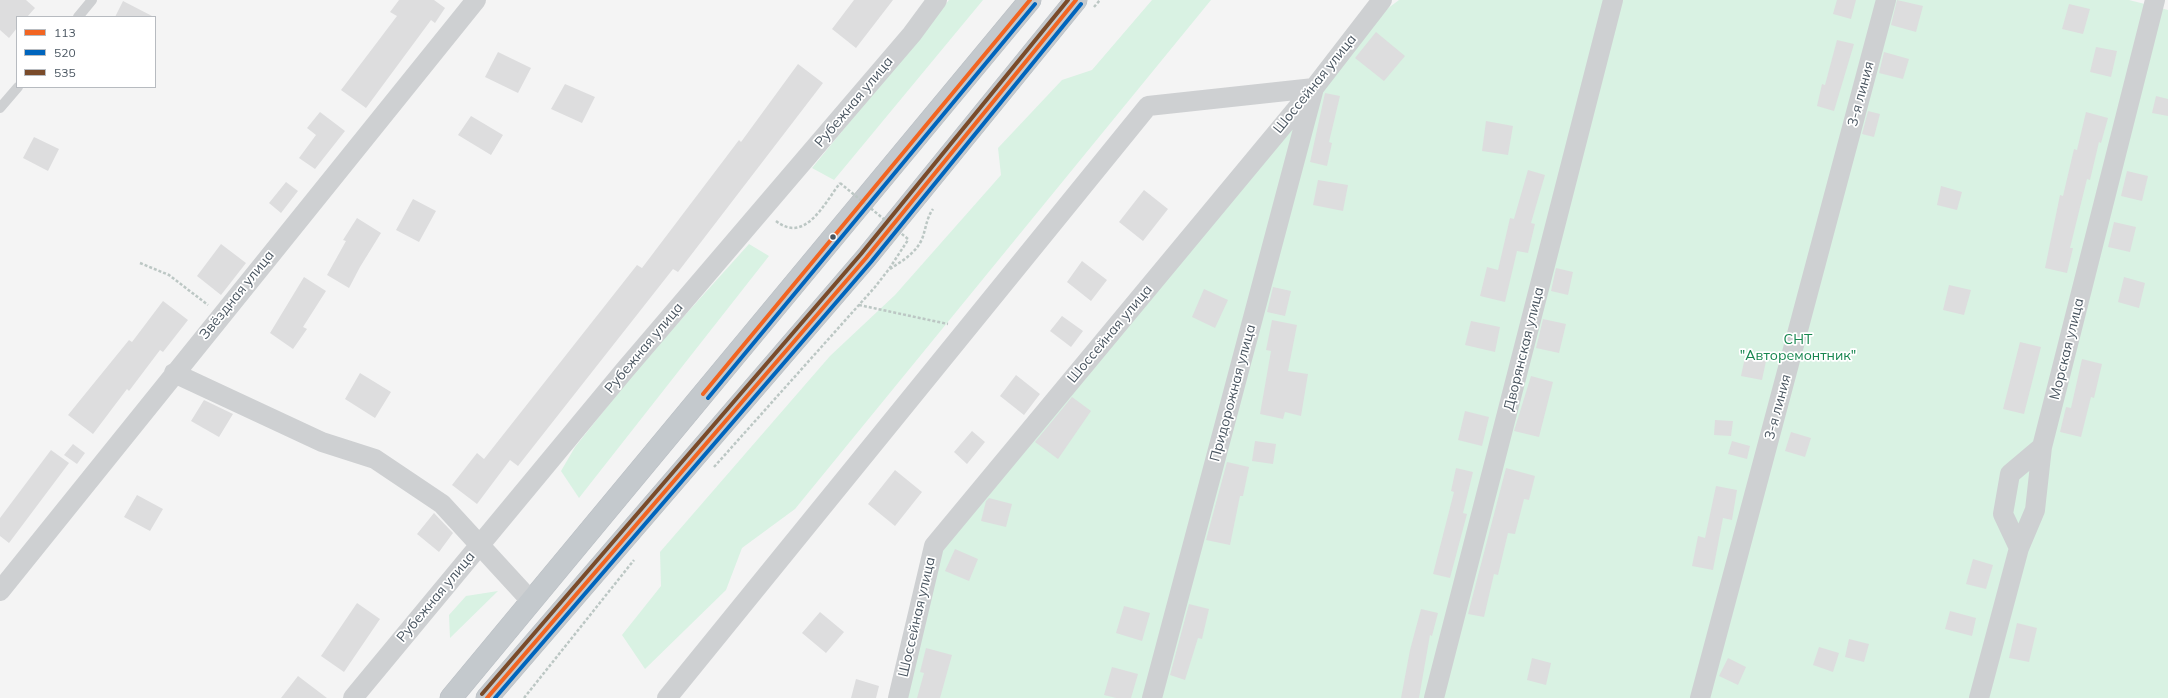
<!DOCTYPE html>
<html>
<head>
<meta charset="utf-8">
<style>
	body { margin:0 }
	#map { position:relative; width:2168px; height:698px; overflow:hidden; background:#f4f4f4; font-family:Mulish,sans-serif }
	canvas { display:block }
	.legend { position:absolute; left:16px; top:16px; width:140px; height:72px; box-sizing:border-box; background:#fff; border:1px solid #b7bbc0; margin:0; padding:5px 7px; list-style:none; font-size:12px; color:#4a5661 }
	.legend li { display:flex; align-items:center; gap:8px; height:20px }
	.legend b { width:20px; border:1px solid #b7bbc0 }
</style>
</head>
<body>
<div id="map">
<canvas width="2168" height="698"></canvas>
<ul class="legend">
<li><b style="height:5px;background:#f26522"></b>113</li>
<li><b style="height:5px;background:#0065bd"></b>520</li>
<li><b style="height:5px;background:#7a4b2a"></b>535</li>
</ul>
</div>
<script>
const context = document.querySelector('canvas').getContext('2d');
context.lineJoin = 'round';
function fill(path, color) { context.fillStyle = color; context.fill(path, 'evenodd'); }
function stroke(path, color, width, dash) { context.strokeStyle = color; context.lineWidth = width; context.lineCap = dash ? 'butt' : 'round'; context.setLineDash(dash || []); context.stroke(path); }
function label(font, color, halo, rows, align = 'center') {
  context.font = font + ' Mulish,sans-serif'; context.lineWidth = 3.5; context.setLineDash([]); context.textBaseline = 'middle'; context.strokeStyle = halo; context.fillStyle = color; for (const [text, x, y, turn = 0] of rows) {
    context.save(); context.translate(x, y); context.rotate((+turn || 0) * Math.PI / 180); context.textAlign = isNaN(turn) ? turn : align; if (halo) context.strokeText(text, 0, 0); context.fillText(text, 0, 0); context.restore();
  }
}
const green = new Path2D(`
	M949,0H983L834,180L812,168Z
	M1152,0H1211L795,509L742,548L726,590L645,669L622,635L661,586L660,552L830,356L895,295L1001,175L998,148L1062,80L1092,70Z
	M1399,0H2129L2168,10V698H907L940,553L1387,9Z
	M749,244L769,256L579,498L561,471L575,447L641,364Z
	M498,591L450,638L449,615L466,596Z`);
const building = new Path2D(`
	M0,0H26L35,8L27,17H17V28L9,38L0,30Z
	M399,0H434L445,8L435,23L431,20L366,108L341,90L397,16L390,12Z
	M854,0H893L856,48L832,29Z
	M1837,0H1856L1851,19L1833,14Z
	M1897,0L1923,6L1916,32L1891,25Z
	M123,1L154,17H115Z
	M2069,4L2090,9L2083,34L2062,29Z
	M1376,32L1405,56L1384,81L1355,58Z
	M1837,40L1854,44L1834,111L1817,106L1822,84L1825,85Z
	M2096,47L2117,51L2111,77L2090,72Z
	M498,52L531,68L518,93L485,77Z
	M1884,52L1909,59L1903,79L1879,73Z
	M798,64L823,83L678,272L673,269L518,466L510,460L477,504L452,485L477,453L484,459L637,265L642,268L739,140L741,142Z
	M565,84L595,97L582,123L551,109Z
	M1325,93L1340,96L1329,142L1332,143L1327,166L1310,162Z
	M2156,96L2168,99V116L2152,113Z
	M1868,111L1880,114L1874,137L1862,134Z
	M320,112L345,131L315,169L299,158L316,135L307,128Z
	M2086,112L2108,118L2101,143L2099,142L2090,180L2087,179L2070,248H2073L2067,273L2045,268L2060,195L2063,196L2074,149L2077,150Z
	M471,116L503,135L491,155L458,135Z
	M1486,121L1513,126L1508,155L1482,151Z
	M34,137L59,149L48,171L23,158Z
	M1528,170L1545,175L1531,223L1535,224L1528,253L1517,251L1505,302L1480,296L1487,267L1498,270L1510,218L1514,219Z
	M2127,171L2148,176L2142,201L2121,196Z
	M1318,180L1348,185L1343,211L1313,205Z
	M286,182L298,191L281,213L269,203Z
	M1941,186L1962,192L1957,210L1937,205Z
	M1144,190L1168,209L1143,241L1119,222Z
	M413,199L436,211L419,242L396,230Z
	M357,218L381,233L360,267L349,288L327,275L346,241L343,240Z
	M2114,222L2136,227L2130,252L2108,247Z
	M221,244L246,263L221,295L197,276Z
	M1082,261L1107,280L1091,301L1067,282Z
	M1556,268L1573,272L1568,295L1551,291Z
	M304,277L326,291L303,327L307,329L293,349L270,333Z
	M2124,277L2145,283L2139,308L2118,302Z
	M1949,285L1971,290L1964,315L1943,310Z
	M1273,287L1291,291L1285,316L1267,312Z
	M1204,289L1228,300L1215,328L1192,317Z
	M163,301L188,320L163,352L160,350L129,391L127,389L93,434L68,415L129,340L132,342Z
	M1062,316L1083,331L1071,347L1050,331Z
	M1543,319L1566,324L1559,353L1536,348Z
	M1272,320L1297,325L1288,371L1308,374L1301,416L1285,412L1283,419L1260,414L1271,351L1266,350Z
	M1471,321L1500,327L1495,352L1465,345Z
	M2020,342L2041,347L2024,414L2003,409Z
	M1745,357L1766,361L1762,380L1741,376Z
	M2082,359L2102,364L2094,398L2091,397L2081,437L2060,432L2066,407L2071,408Z
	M360,373L391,392L375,418L345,399Z
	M1016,375L1040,394L1024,415L1000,396Z
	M1531,376L1553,382L1539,437L1514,431Z
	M1072,397L1091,411L1058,459L1035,442Z
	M204,400L233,414L219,437L191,421Z
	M1465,411L1489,417L1482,446L1458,440Z
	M1715,420L1733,421L1731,436L1714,435Z
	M972,431L985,442L967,464L954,452Z
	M1791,432L1811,438L1805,457L1785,451Z
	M1255,441L1276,444L1273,464L1252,461Z
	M1732,441L1750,446L1747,459L1728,454Z
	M73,444L85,453L77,464L64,455Z
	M51,450L69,463L9,543L0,536V518Z
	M1227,462L1249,467L1243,496H1240L1230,545L1206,540Z
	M1456,468L1473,472L1463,513L1467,514L1450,578L1433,574L1454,492L1451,491Z
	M1506,468L1535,476L1529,500L1524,499L1515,534L1508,533L1498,575L1494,574L1484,617L1468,614Z
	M895,470L922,492L895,526L868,504Z
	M1716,486L1737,490L1732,520L1723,518L1713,570L1692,566L1698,536L1705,538Z
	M137,495L163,509L150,531L124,517Z
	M989,498L1012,504L1006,527L981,521L986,501Z
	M434,513L453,533L439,552L417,534Z
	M955,549L978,559L969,581L945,571Z
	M1973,559L1993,565L1986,589L1966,584Z
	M357,603L380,619L344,672L321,656Z
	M1189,604L1209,609L1202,639L1198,638L1185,680L1170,675Z
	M1124,606L1150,613L1142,641L1116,633Z
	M1421,609L1438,613L1432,636L1430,635L1419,698H1401L1410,650Z
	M1950,611L1976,618L1972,636L1945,629Z
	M820,612L844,632L826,653L802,633Z
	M2017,623L2037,628L2029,662L2009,658Z
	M1849,639L1869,644L1864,662L1845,657Z
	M1819,647L1839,653L1833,672L1813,665Z
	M926,648L952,655L940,698H917L924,673L920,672Z
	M1532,658L1551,663L1546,685L1527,680Z
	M1728,658L1746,667L1738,685L1719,676Z
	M1112,667L1138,674L1131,698H1116L1104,695Z
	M298,676L327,698H281Z
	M856,679L879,686L876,698H851Z`);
const path = new Path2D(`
	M1094,7L1100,0
	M776,221C805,244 824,204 840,183
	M140,263L169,275L208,305
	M890,269C902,261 916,253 922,239C926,229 926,219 933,209
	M859,305L948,324
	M714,467L875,287L889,269L908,240
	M524,698L634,560`);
const service = new Path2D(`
	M78,17L92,0
	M0,108L18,87`);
const minor = new Path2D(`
	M174,373L322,442L375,459L442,504L531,601
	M2019,548L2003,514L2010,474L2042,447
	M0,591L476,0
	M353,698L624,371L912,34L937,0
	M667,698L1148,106L1314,88L1152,698
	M898,698L934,546L1314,88L1382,0
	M1434,698L1613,0
	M1700,698L1886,0
	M1979,698L2019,548L2035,510L2042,447L2155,0`);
const trunk = new Path2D(`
	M451,698L1030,0
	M487,698L866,258L1076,0`);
const pathBridge = new Path2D(`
	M840,183L908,239`);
const bus1 = new Path2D(`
	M703,394L1030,0
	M487,698L866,258L1076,0`);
const bus2 = new Path2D(`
	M708,398L1035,4
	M495,698L871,262L1081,4`);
const bus3 = new Path2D(`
	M482,694L861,254L1068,0`);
const markers = [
	[833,237,3.5,"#4a5661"]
];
const streetNames = [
	["Шоссейная улица",1315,84,-51],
	["3-я линия",1861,94,-75],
	["Рубежная улица",854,102,-50],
	["Звёздная улица",237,295,-51],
	["Шоссейная улица",1110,334,-50],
	["Рубежная улица",644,348,-50],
	["Дворянская улица",1524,349,-76],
	["Морская улица",2067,349,-76],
	["Придорожная улица",1233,393,-75],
	["3-я линия",1778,407,-75],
	["Рубежная улица",436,597,-50],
	["Шоссейная улица",917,617,-77]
];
const parkNames = [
	["СНТ",1798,340],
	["\"Авторемонтник\"",1798,356]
];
fill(green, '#d9f2e3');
fill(building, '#ddddde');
stroke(trunk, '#b9bec3', 23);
stroke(path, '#bcc7c4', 2.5, [3, 2]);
stroke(service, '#ced0d2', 10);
stroke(minor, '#ced0d2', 20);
stroke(trunk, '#c4c9cd', 22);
stroke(pathBridge, '#bcc7c4', 2.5, [3, 2]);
stroke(bus1, '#f26522', 4);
stroke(bus2, '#0065bd', 4);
stroke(bus3, '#7a4b2a', 4);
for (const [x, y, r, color] of markers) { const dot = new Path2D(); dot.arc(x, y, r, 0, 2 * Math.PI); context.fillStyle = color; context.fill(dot); stroke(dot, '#fff', 1.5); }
label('14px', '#4a5661', '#fff', streetNames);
label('14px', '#17864f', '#fff', parkNames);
</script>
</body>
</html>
